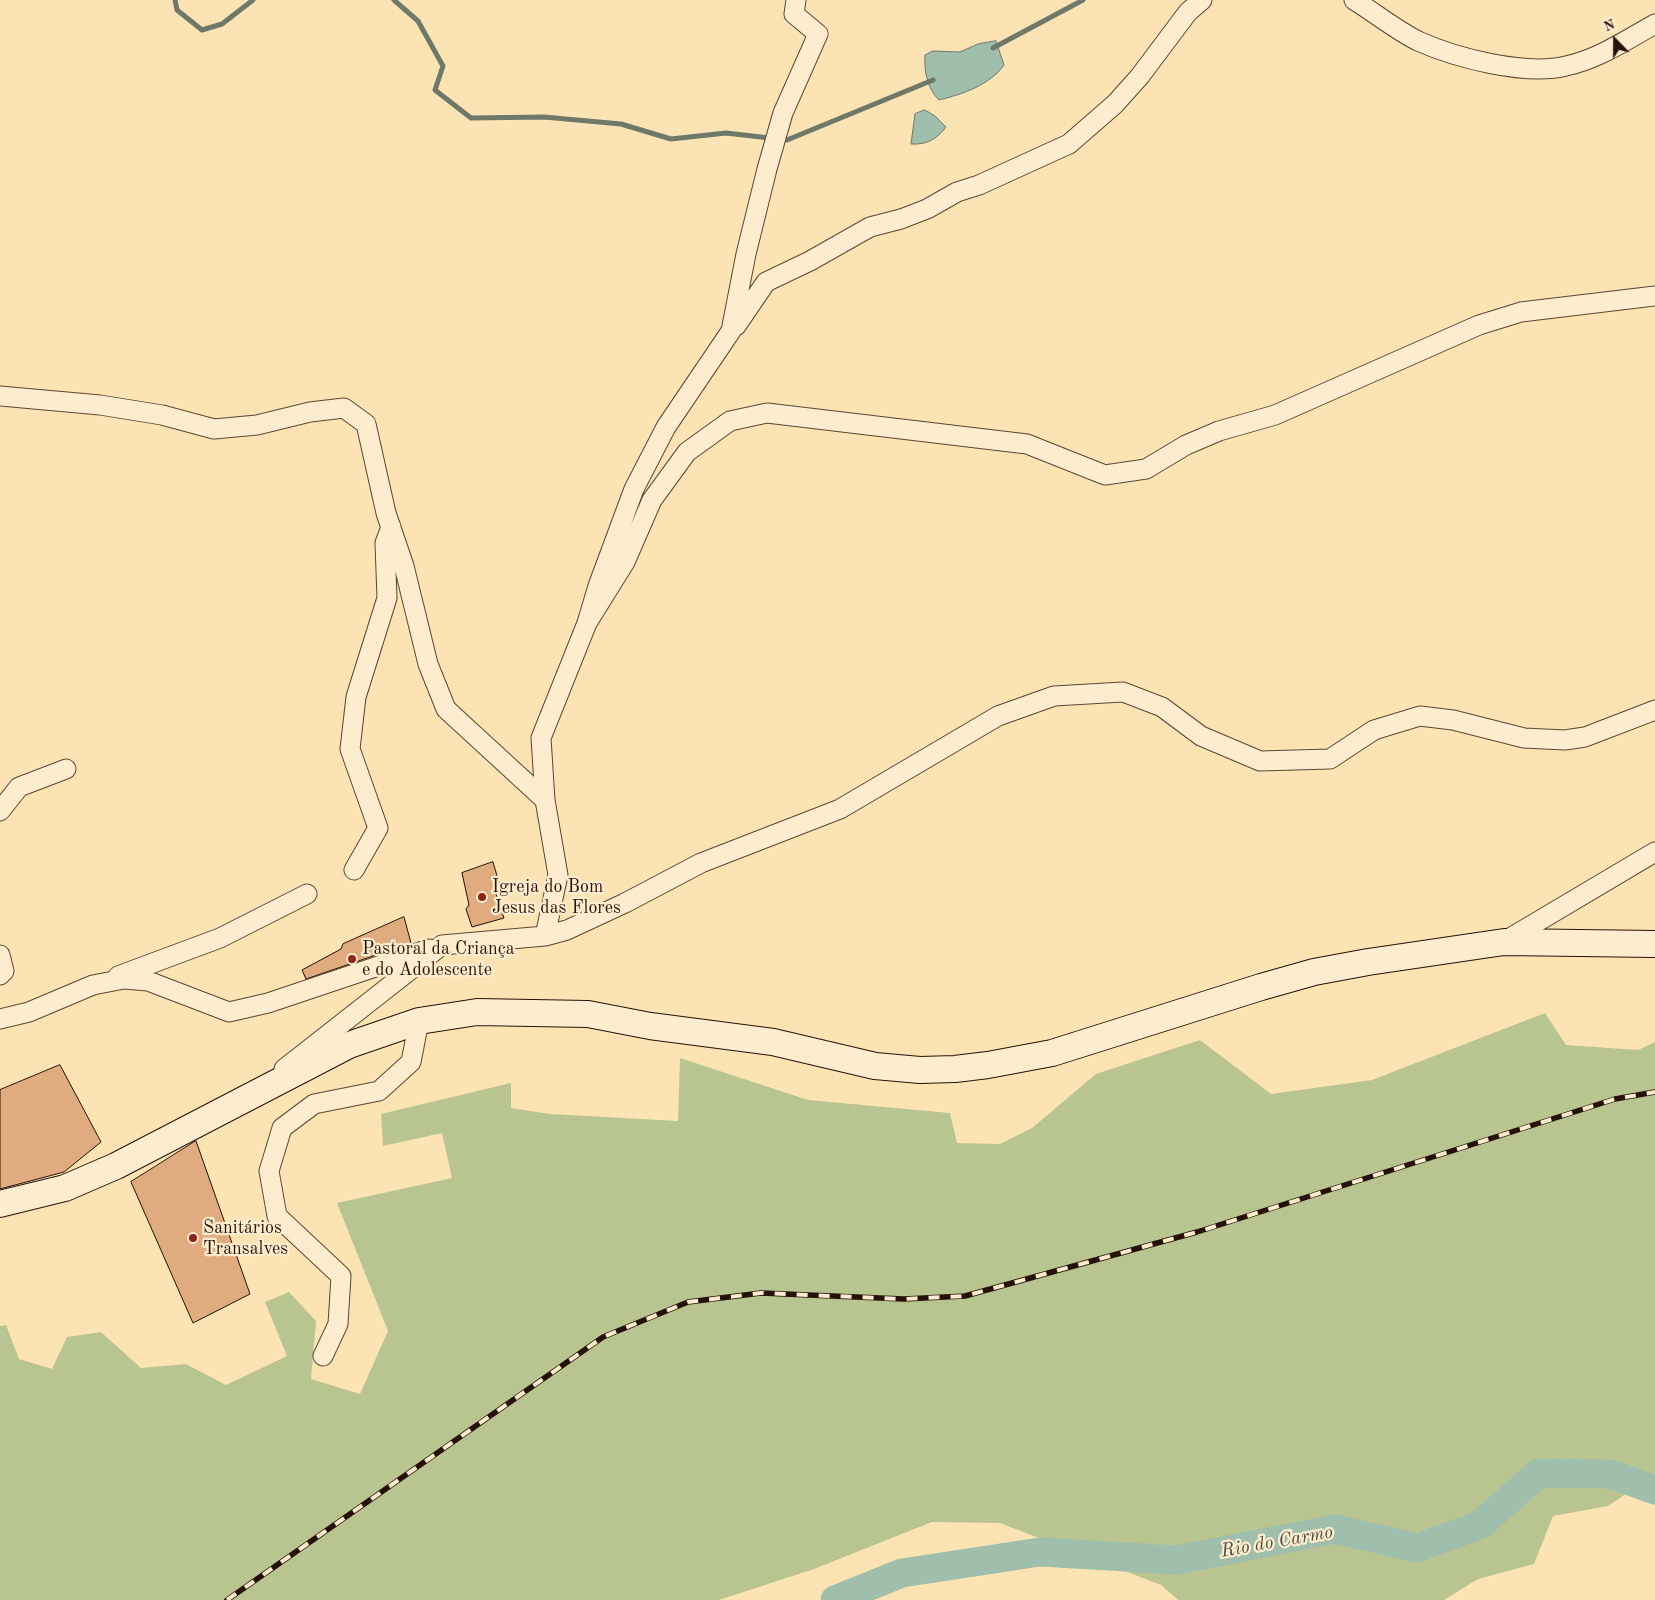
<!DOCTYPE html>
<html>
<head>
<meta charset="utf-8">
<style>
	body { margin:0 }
	#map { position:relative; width:1655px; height:1600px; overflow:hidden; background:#fce3b4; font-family:"Old Standard TT",serif }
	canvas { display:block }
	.north { position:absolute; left:1590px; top:15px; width:50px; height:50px; -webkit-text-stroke:4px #fdedce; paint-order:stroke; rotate:338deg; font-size:14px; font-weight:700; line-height:20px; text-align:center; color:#251107 }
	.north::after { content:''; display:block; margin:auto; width:18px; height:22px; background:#251107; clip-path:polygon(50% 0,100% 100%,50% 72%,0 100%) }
</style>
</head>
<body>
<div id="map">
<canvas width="1655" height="1600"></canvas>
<div class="north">N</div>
</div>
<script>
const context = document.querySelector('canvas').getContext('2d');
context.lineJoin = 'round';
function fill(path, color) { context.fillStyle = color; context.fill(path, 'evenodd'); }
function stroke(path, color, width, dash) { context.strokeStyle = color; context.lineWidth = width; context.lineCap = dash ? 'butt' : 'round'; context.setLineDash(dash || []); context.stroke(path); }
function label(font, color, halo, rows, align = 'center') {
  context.font = font + ' "Old Standard TT",serif'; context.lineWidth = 4.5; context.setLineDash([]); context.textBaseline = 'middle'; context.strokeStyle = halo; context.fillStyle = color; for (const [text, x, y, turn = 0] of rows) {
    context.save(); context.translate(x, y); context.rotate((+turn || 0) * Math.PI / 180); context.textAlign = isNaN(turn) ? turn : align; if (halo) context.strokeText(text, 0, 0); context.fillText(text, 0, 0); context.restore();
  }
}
const green = new Path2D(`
	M1545,1013L1566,1045L1638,1050L1655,1042V1474L1608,1506L1553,1516L1534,1564L1478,1579L1444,1600H1178L1161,1585L1000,1523L932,1522L814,1569L719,1600H0V1326L6,1325L19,1359L52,1369L67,1337L101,1332L141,1368L186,1364L226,1385L287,1356L265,1302L289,1292L316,1321L311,1379L360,1394L388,1331L337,1203L452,1178L442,1133L383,1146L381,1114L511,1083V1108L550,1114L678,1121L680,1058L808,1100L950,1113L957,1143L1000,1144L1032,1128L1096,1074L1200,1040L1271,1094L1372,1080Z`);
const water = new Path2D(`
	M996,41L1004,65C990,85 963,94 939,100C927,88 924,71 925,55L933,51L960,52L978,44Z
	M925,110L935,116L946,127C937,139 927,145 911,144L915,114Z`);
const stream = new Path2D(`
	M175,0L177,10L202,30L222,24L253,0
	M394,0L418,21L443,66L435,90L471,118L544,117L621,124L671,139L726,133L787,140L933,80
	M993,48L1083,0`);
const river = new Path2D(`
	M835,1600L902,1573L1040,1552L1177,1560L1335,1529L1417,1548L1480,1525L1539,1473L1611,1474L1655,1490`);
const building = new Path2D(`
	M493,862L500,886L494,888L504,918L472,927L466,909L469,905L462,873Z
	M404,917L411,943L306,979L302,970L341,949L343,944Z
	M60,1065L101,1142L64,1172L0,1189V1090Z
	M196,1141L250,1294L193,1323L131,1182Z`);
const street = new Path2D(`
	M1354,0C1375,13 1396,30 1418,41C1456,58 1525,76 1566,66C1599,59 1626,40 1655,24
	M736,326L766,282L810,261L870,227L901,219L927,209L957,192L979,185L1069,144L1115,104L1140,76L1188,12L1202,0
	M0,396L100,405L162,415L214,429L257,425L310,412L344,408L366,424L386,513L404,566L428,664L446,709L545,800
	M587,623L625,562L652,500L687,452L730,421L767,413L1027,444L1105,475L1146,469L1186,445L1219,431L1275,415L1479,325L1521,312L1655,296
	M0,811L19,787L66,769
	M354,870L378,828L350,749L356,697L387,598L385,543L391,527
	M545,936L558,875L545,800L541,738L587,623L598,586L634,489L666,427L731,331L746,254L767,169L783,113L818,34L794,14L796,0
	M1505,941L1655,852
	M0,955L4,971L0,975
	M118,976L220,938L307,894
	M0,1019L29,1012L93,985L124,979L148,981L229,1012L268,1003L429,949
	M284,1069L442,945L545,936L567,930L625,903L701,863L840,809L998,716L1054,696L1123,692L1162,707L1201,736L1260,761L1330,759L1374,730L1420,716L1453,720L1524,738L1565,740L1585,737L1655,710
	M323,1356L338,1324L341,1276L277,1216L269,1171L282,1128L314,1104L379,1091L411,1062L419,1021`);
const secondary = new Path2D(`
	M0,1204L65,1188L116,1166L349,1045L419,1021L477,1012L588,1014L650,1026L773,1042L875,1066L920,1070L955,1069L988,1065L1052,1053L1261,987L1314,972L1368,962L1504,942L1655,944`);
const rail = new Path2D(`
	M227,1600L603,1337L688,1302L761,1293L904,1299L965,1296L1197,1232L1615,1099L1655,1092`);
const markers = [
	[482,897,5,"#8f2418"],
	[352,959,5,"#8f2418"],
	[193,1238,5,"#8f2418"]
];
const poiNames = [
	["Igreja do Bom",492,887],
	["Jesus das Flores",492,908],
	["Pastoral da Criança",362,949],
	["e do Adolescente",362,970],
	["Sanitários",203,1228],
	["Transalves",203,1249]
];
const waterNames = [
	["Rio do Carmo",1277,1542,-10]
];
fill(green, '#b9c591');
fill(water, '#9fbeac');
stroke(water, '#6e796a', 1);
stroke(stream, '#6e796a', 5);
stroke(river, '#9fbeac', 29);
fill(building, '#e0ac7f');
stroke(building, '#251107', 1);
stroke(street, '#5b4632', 21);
stroke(secondary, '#251107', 28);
stroke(street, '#fdedce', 19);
stroke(secondary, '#fdedce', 26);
stroke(rail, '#251107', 5.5);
stroke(rail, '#fdedce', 4, [11]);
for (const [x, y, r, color] of markers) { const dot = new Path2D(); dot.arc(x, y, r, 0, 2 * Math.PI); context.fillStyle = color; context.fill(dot); stroke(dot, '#fdedce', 2); }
label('18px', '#251107', '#fdedce', poiNames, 'left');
label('italic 19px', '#504e41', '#fdedce', waterNames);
</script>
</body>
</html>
